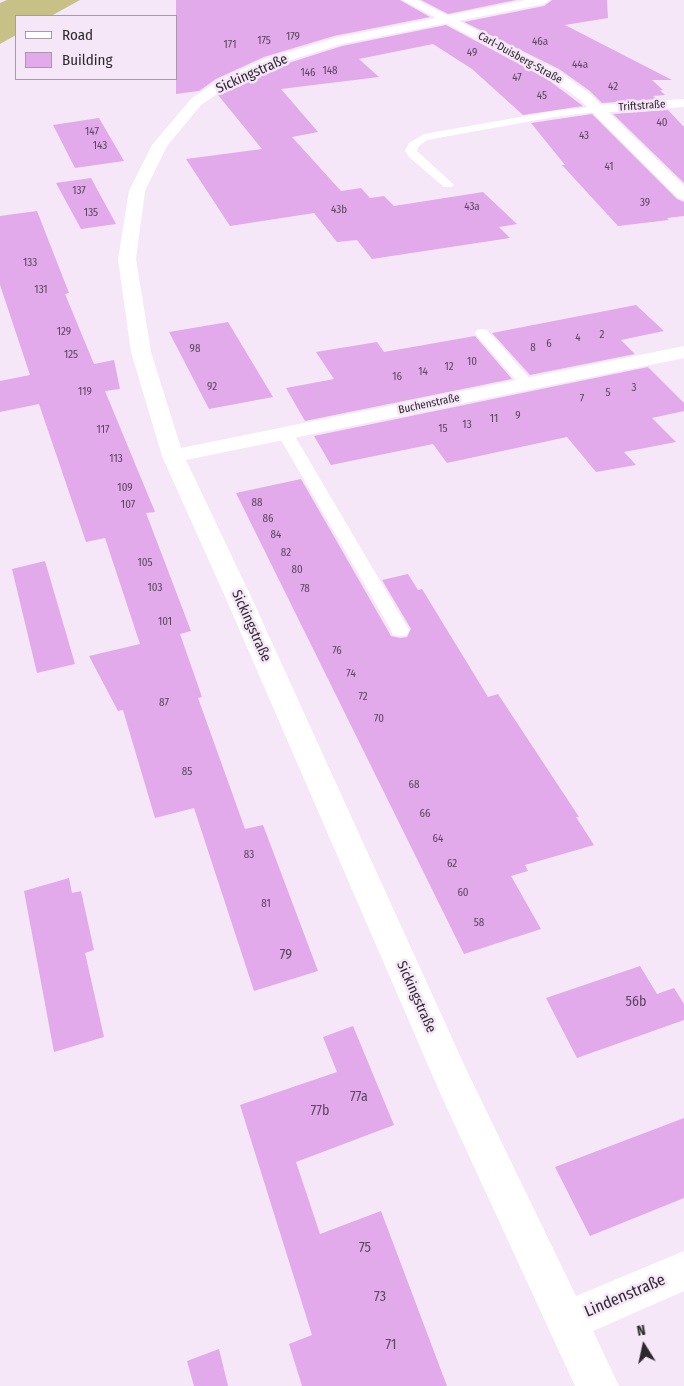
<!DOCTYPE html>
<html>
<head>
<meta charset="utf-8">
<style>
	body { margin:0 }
	#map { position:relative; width:684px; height:1386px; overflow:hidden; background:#f6e7f8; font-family:"Fira Sans Condensed",sans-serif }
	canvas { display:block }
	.legend { position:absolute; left:15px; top:15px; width:162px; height:65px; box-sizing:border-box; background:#f6e7f8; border:1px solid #a69ba7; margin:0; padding:6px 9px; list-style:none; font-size:15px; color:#2d282e }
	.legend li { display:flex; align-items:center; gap:10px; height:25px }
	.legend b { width:25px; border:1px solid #a69ba7 }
	.north { position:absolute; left:619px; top:1321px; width:50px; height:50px; -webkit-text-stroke:4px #f6e7f8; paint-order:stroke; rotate:350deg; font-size:14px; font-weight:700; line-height:20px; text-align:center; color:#2d282e }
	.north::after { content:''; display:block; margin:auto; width:18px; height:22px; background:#2d282e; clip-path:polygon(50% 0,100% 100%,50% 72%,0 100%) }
</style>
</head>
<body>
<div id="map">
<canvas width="684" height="1386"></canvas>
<ul class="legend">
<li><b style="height:6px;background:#fff"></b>Road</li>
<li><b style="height:14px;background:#e2a9eb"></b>Building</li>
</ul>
<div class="north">N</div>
</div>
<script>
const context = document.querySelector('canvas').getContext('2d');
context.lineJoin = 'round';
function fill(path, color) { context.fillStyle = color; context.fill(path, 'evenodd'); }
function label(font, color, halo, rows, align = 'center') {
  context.font = font + ' "Fira Sans Condensed",sans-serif'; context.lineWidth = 5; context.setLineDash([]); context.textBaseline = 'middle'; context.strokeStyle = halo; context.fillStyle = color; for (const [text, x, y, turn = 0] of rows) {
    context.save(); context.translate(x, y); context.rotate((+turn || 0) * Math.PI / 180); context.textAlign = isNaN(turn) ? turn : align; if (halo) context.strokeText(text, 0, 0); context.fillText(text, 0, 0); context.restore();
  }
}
const green = new Path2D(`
	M7,0H80L51,16H16V35L0,44V3Z`);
const building = new Path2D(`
	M176,0H400L430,17L334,36L264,57L216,79L199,91L176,94Z
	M421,0H516L448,14Z
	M552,0H607L608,18L565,25L672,80H652L663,90H660L665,95L653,96L657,99L602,103L590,91L559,69L464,22L544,6Z
	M446,25L547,79L583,106L523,115L472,69L433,44L359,59L379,77L281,89L318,132L292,137L341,191L361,188L370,198L384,196L394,206L483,192L517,224L499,227L510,238L372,259L357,240L337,242L314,213L230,226L186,159L262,149L218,95L228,89L276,67L342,46Z
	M668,110L684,127V183L613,114Z
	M592,114L677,199L684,202V216L667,218L669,220L618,226L562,165H565L531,123Z
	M99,118L124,161L75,168L53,125Z
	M91,178L116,224L81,229L56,183Z
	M37,211L69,293L65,294L94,364L114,360L120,389L105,391L155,512L146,513L191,631L180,634L202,697L198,698L245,829L263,825L318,971L254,991L194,808L155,818L123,710L118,711L89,656L140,644L105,538L86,542L39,404L0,412V381L30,375L0,285V216Z
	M636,305L664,331L621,340L635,354L530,375L492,333Z
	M228,322L273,397L209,409L169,332Z
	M475,336L512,379L305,421L286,388L334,379L316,352L377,342L384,352Z
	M648,367L684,403V411L652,418L676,442L624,452L636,465L596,472L567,437L447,463L433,444L331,465L314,436Z
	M301,479L391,636L400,638L407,637L411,629L382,580L408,574L418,590L422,589L488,697L498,694L579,817H576L594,845L525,865L528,871L511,876L541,929L464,954L236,493Z
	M45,561L75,664L37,673L12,569Z
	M69,878L72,893L81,891L94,950L85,953L104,1037L54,1052L24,891Z
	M640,966L657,994L674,988L684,1004V1020L577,1058L546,998Z
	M353,1026L394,1125L296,1162L320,1234L381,1211L447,1386H302L289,1344L312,1335L240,1105L337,1072L323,1037Z
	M684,1118V1198L590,1236L555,1167Z
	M219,1349L228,1386H194L187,1361Z`);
const lane = new Path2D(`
	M600,106L605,109L604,111L554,117L427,140L418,147L417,151L452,183L454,185L452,187H444L409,157L405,151L409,143L424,134L554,111Z
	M482,329L487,330L532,381L534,384L532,387H522L477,336L475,333L477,330Z
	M285,428L291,430L293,433L409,630L407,635L400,636L393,635L391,630L277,433L279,430Z`);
const street = new Path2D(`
	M526,0H550L544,4L342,44L275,65L227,87L201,105L167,146L145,191L136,259L151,352L181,448L684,346V358L186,460L253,601L467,1071L576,1296L684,1251V1291L593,1331L619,1386H575L441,1095L227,601L162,456L131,352L118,259L129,191L152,145L191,99L217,81L265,59L335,38Z
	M684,99V107L600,113L595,112L593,109L595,106L600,105Z`);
const secondary = new Path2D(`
	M402,0H417L558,71L589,93L684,186V200L678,198L579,99L548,77Z`);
const numberNames = [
	["179",293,37],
	["175",264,41],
	["46a",540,42],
	["171",230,45],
	["49",472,53],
	["44a",580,65],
	["148",330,71],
	["146",308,73],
	["47",517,78],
	["42",613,87],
	["45",542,96],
	["40",662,123],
	["147",92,132],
	["43",584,136],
	["143",100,146],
	["41",609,167],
	["137",79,191],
	["39",645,203],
	["43a",472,207],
	["43b",339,210],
	["135",91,213],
	["133",30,263],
	["131",41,290],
	["129",64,332],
	["2",602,335],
	["4",578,338],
	["6",549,344],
	["8",533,348],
	["98",195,349],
	["125",71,355],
	["10",472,362],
	["12",449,367],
	["14",423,372],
	["16",397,377],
	["92",212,387],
	["3",634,388],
	["119",85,392],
	["5",608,393],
	["7",582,399],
	["9",518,416],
	["11",494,419],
	["13",467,425],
	["15",443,429],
	["117",103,430],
	["113",116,459],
	["109",125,488],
	["88",257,503],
	["107",128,505],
	["86",268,519],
	["84",276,535],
	["82",286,553],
	["105",145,563],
	["80",297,570],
	["103",155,588],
	["78",305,589],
	["101",165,622],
	["76",337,651],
	["74",351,674],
	["72",363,697],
	["87",164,703],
	["70",379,719],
	["85",187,772],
	["68",414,785],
	["66",425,814],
	["64",438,839],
	["83",249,855],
	["62",452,864],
	["60",463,893],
	["81",266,904],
	["58",479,923]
];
const farStreetnames = [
	["Carl-Duisberg-Straße",520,58,29],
	["Triftstraße",642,106,-4],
	["Buchenstraße",429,404,-12]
];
const streetNames = [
	["Sickingstraße",252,74,-24],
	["Sickingstraße",251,626,66],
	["Sickingstraße",416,997,66]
];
const nearNumbernames = [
	["79",286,955],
	["56b",636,1002],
	["77a",359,1097],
	["77b",320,1111],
	["75",365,1248],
	["73",380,1297],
	["71",391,1345]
];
const nearStreetnames = [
	["Lindenstraße",625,1296,-23]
];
fill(green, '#c7c087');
fill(building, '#e2a9eb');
fill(lane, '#fff');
fill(street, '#fff');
fill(secondary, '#fff');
label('11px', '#5a485d', null, numberNames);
label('11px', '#2d282e', '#f6e7f8', farStreetnames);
label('14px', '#2d282e', '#f6e7f8', streetNames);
label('14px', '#5a485d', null, nearNumbernames);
label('16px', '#2d282e', '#f6e7f8', nearStreetnames);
</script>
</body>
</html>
